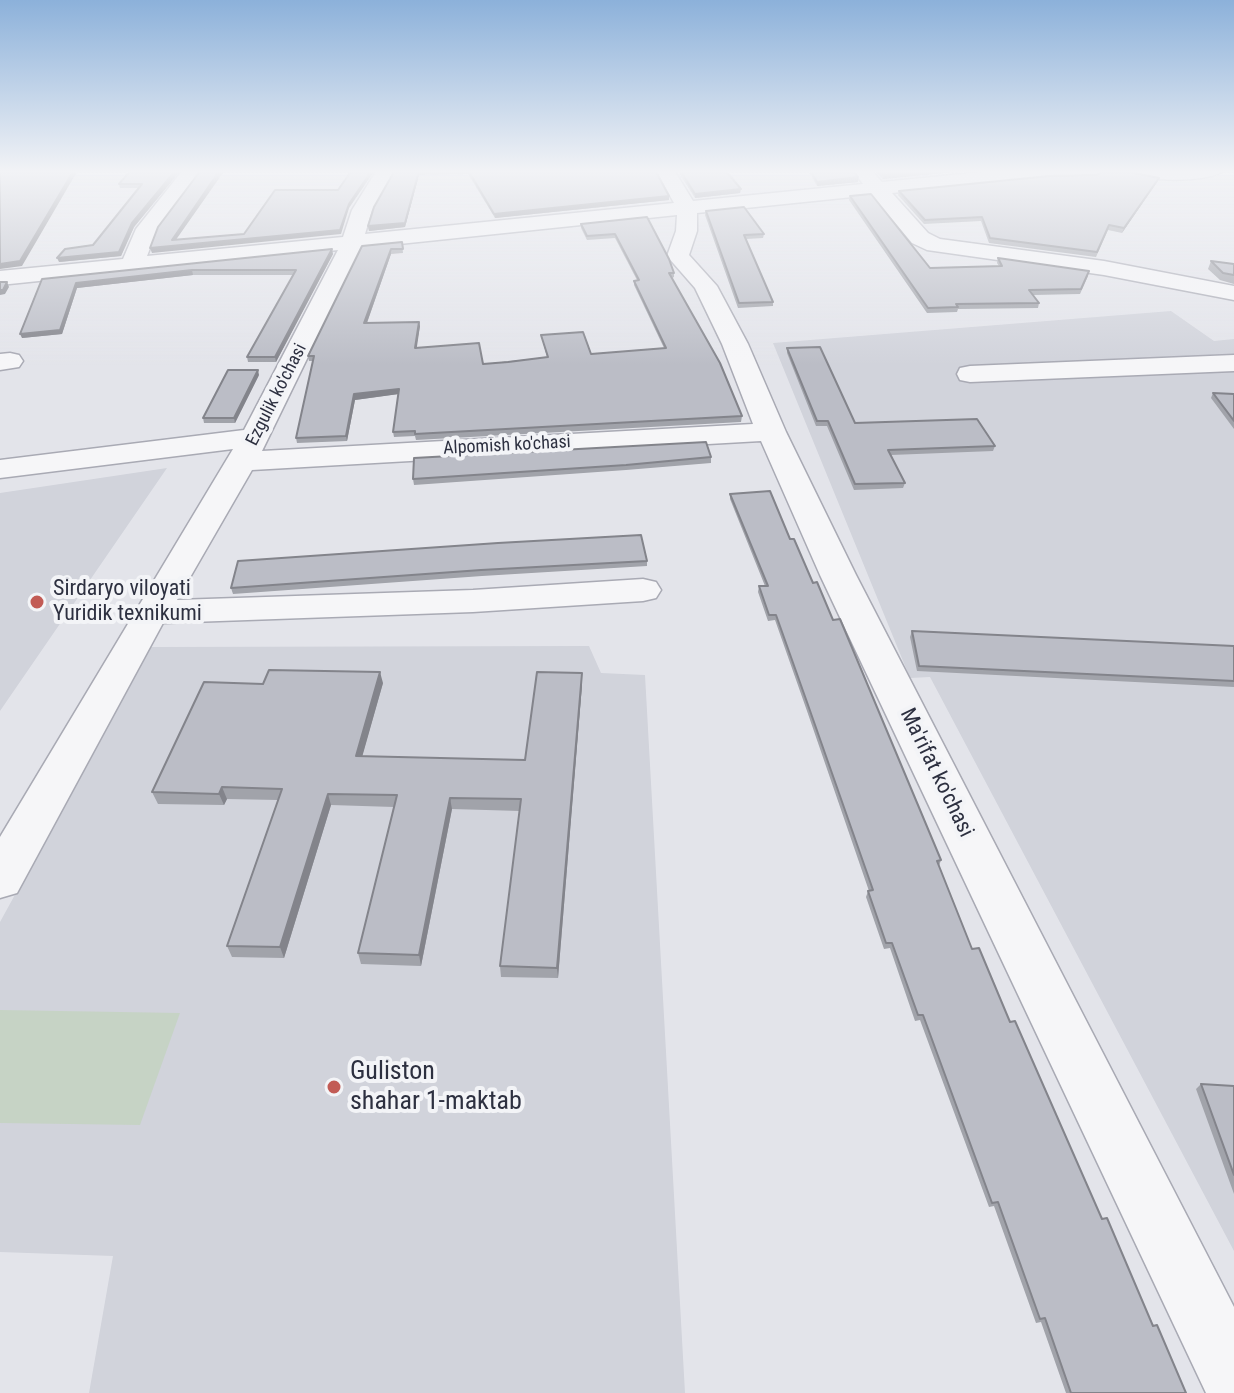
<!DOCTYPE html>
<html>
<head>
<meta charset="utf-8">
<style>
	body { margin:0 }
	canvas { display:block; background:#e3e4ea }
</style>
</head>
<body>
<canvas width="1234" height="1393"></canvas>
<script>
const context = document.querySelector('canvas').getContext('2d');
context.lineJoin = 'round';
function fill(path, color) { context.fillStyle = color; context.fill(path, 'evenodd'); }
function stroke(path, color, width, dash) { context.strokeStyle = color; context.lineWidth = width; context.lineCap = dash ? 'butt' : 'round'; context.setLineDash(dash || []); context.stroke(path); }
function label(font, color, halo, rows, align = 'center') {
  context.font = font + ' "Roboto Condensed",sans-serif'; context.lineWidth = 8; context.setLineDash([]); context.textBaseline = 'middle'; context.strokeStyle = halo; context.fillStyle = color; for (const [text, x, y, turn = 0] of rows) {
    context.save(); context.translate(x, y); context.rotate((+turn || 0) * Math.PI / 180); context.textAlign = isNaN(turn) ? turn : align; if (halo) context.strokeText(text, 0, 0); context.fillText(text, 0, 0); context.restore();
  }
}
const built = new Path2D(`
	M1171,311L1214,341L1234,339V1251L930,677L910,678L773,343Z
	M167,468L0,711V493Z
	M589,646L601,673L645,675L685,1393H89L113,1256L0,1252V922L151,647Z`);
const green = new Path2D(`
	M0,1010L180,1013L140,1125L0,1123Z`);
const minor = new Path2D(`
	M183,170H202L157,230L147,256L343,237L352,210L377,170H395L372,210L365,234L674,203L656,170H674L693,201L863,184L855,173L857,170H871L882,182L1003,170H1105L1096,176L1048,177L892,193L928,233L940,239L1104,261L1234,286V300L1104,275L927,250L912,243L872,195L697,213V231L689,255L717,286L748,344L786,432L856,575L1234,1307V1393H1206L820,575L761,441L252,470L177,600L473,590L643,579L656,582L661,590L656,598L643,601L473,612L163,623L17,893L0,898V837L233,449L0,478V460L244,430L338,250L0,285V271L123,259L136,229ZM677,215L676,231L667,256L695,288L722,344L753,424L262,451L361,248Z
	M1126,170H1224C1211,183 1139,183 1126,170Z
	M10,353L19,355L23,361L19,367L0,370V354Z
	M1234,355V371L970,382L960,380L957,374L960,368L970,366Z`);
const wall = new Path2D(`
	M181,170L134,227L121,256L59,262L93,245L138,188H120L119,184Z
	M395,170H655L669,196V200L495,218L468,174L419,175L405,227L369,231L368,226Z
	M677,170H725L740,193L695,198Z
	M808,170H855L858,182L817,186Z
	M875,170H973L883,179Z
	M1134,173L1159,178L1157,182L1122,233L1108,230L1096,257L989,243L981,221L924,224L898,195L899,191Z
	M850,196L930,268L999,266L997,263L998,258L1088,276L1080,294L1033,295L1039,303L1038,308L958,309L957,312L927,313L849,200Z
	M706,211L764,234L763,238L746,239L773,302V306L738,308L705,215Z
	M647,217L674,273V277L672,278L742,416L741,422L416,440L415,436L394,437L393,432L398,394L355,400L347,441L297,443L296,438L313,361H309L308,356L362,246L402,242L403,253L391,254L367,323L420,326L416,348L483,364L547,357L541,335L591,354L664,348L634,285V281L637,280L615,238L587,240L581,228V224Z
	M333,254L276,362H248L247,357L293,275H193L77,288L62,334L22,338L42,279Z
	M1211,261L1234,264V284L1220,280L1208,269Z
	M787,348L855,423L995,446L993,451L891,455L905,483L903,488L854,490L827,426H816L787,353Z
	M259,375L235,423H204L203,418Z
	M1213,393L1234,394V429L1211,398Z
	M711,457V463L626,470L414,485L413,479Z
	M730,494L790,539L833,620L941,860L939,866L972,949L1010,1022L1102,1219L1186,1393H1066L1041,1322L1036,1323L994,1206L989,1207L920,1020L915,1021L890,948L884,949L866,897L868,891H869L807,711L775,620L768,621L758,592L759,586H765L730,499Z
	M498,543L647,561V566L482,576L233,594L231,588Z
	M912,631L1234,646V687L917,671L910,637Z
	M582,673V685L558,978L501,977L500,966L520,811L452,809L421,966L361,964L358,953L394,807L331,805L284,958L232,957L227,946L278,800L227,799L224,805L158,804L152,792L263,684L383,683L362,756L525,760Z
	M1201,1084L1234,1086V1194L1196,1089Z`);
const shadedWall = new Path2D(`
	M74,170H78L22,266L0,269V264Z
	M176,170H181L134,227L121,256L59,262L57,258L119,252L132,223Z
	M220,170H225L173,244L172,240Z
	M372,170H375L349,208L341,234L152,253L150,248L340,230L349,204Z
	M933,170H973L883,179L884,175Z
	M419,171V175L405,227L369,231L368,226Z
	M858,177V182L817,186V182Z
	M1159,178L1157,182L1122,233L1124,228Z
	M741,189L740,193L695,198V194Z
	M669,196V200L495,218L494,214Z
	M332,249L333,254L276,362L275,357Z
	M391,249V254L365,328L364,323Z
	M192,270L193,275L77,288L62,334L22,338L20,334L76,283Z
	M7,282L9,287L5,294L0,295V290Z
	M419,322L420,326L416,353L415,348Z
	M258,370L259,375L235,423L234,418Z
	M399,389V394L355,400L347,441L346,436L354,394Z
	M380,672L383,683L359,768L356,756Z
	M582,673V685L558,978L557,968Z
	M222,787L227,799L224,805L219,794Z
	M328,794L331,805L284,958L280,947Z
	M450,798L452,809L421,966L419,955Z`);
const building = new Path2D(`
	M0,170H74L20,261L0,264Z
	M131,170H176L132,223L119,252L57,258L65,249L93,245L142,184H119Z
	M201,170H220L172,240L244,234L275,190H338L352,170H372L349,204L340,230L150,248L158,227Z
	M395,170H655L669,196L494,214L468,170L419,171L405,223L368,226L374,207Z
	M680,170H725L741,189L695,194Z
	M810,170H853L858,177L817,182Z
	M879,170H933L884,175Z
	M1105,170H1128L1134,173L1159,178L1124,228L1109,225L1097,252L990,238L982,217L925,220L899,191L1049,176L1097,175Z
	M871,194L930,268L1002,266L998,258L1089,271L1081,289L1029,290L1039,303L956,304L958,307L928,308L850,196Z
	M744,207L764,234L744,235L773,302L739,303L706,211Z
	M647,217L669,259L674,273H669L720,363L742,416L415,434V431L393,432L399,389L354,394L346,436L296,438L314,356H308L362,246L402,242L403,249H391L364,323L419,322L415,348L479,343L483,364L508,362L548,357L541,335L583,332L591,354L666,348L634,281L639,280L615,234L587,236L581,224Z
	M332,249L275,357H247L296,270H192L76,283L60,330L20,334L42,279Z
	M1211,261L1234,264V275L1223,273Z
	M0,282H7L3,290H0Z
	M820,347L855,423L977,419L995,446L888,450L905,483L855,484L828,421H817L787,348Z
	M228,370H258L234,418H203Z
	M1213,393L1234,394V421Z
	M706,442L711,457L626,465L413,479L414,458Z
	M770,491L790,539H794L813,583L817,582L833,620L840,619L941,860L937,861L972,949L979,948L1010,1022L1015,1021L1102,1219L1107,1218L1153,1326L1157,1325L1186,1393H1071L1045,1318L1040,1319L998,1202L992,1203L923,1015H918L892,943H886L868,891L873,890L808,705L776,615H769L759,586H768L730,494Z
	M641,535L647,561L481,570L231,588L238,561L498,543Z
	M912,631L1234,646V681L919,666Z
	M269,670L380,672L356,756L525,760L537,672L582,673L557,968L500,966L521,799L450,798L419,955L358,953L397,795L328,794L280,947L227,946L282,789L222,787L219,794L152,792L204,682L263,684Z
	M1201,1084L1234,1086V1175Z`);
const markers = [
	[37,602,8,"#c25b55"],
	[334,1087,8,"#c25b55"]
];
const farStreetnames = [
	["Ezgulik ko'chasi",277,395,-63],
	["Alpomish ko'chasi",507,446,-3]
];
const poiNames = [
	["Sirdaryo viloyati",53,589],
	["Yuridik texnikumi",53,614]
];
const streetNames = [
	["Ma'rifat ko'chasi",936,773,64]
];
const nearPoinames = [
	["Guliston",350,1072],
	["shahar 1-maktab",350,1102]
];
fill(built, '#d1d3db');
fill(green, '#c6d3c5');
stroke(minor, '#a9aab4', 3);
fill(minor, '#f6f6f8');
fill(wall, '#a1a3aa');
fill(shadedWall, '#83848b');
fill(building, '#bbbdc6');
stroke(building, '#83848b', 2);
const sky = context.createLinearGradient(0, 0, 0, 365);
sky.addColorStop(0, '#8cb1da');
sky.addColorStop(0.47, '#f2f3f6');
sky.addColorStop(1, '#f2f3f600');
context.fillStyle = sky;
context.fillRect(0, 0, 1234, 365);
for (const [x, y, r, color] of markers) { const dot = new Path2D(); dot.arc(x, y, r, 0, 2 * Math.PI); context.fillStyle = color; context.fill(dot); stroke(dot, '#f3f4f7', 3); }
label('18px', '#2d3040', '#f3f4f7', farStreetnames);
label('22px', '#2d3040', '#f3f4f7', poiNames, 'left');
label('22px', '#2d3040', '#f3f4f7', streetNames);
label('26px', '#2d3040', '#f3f4f7', nearPoinames, 'left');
</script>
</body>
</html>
